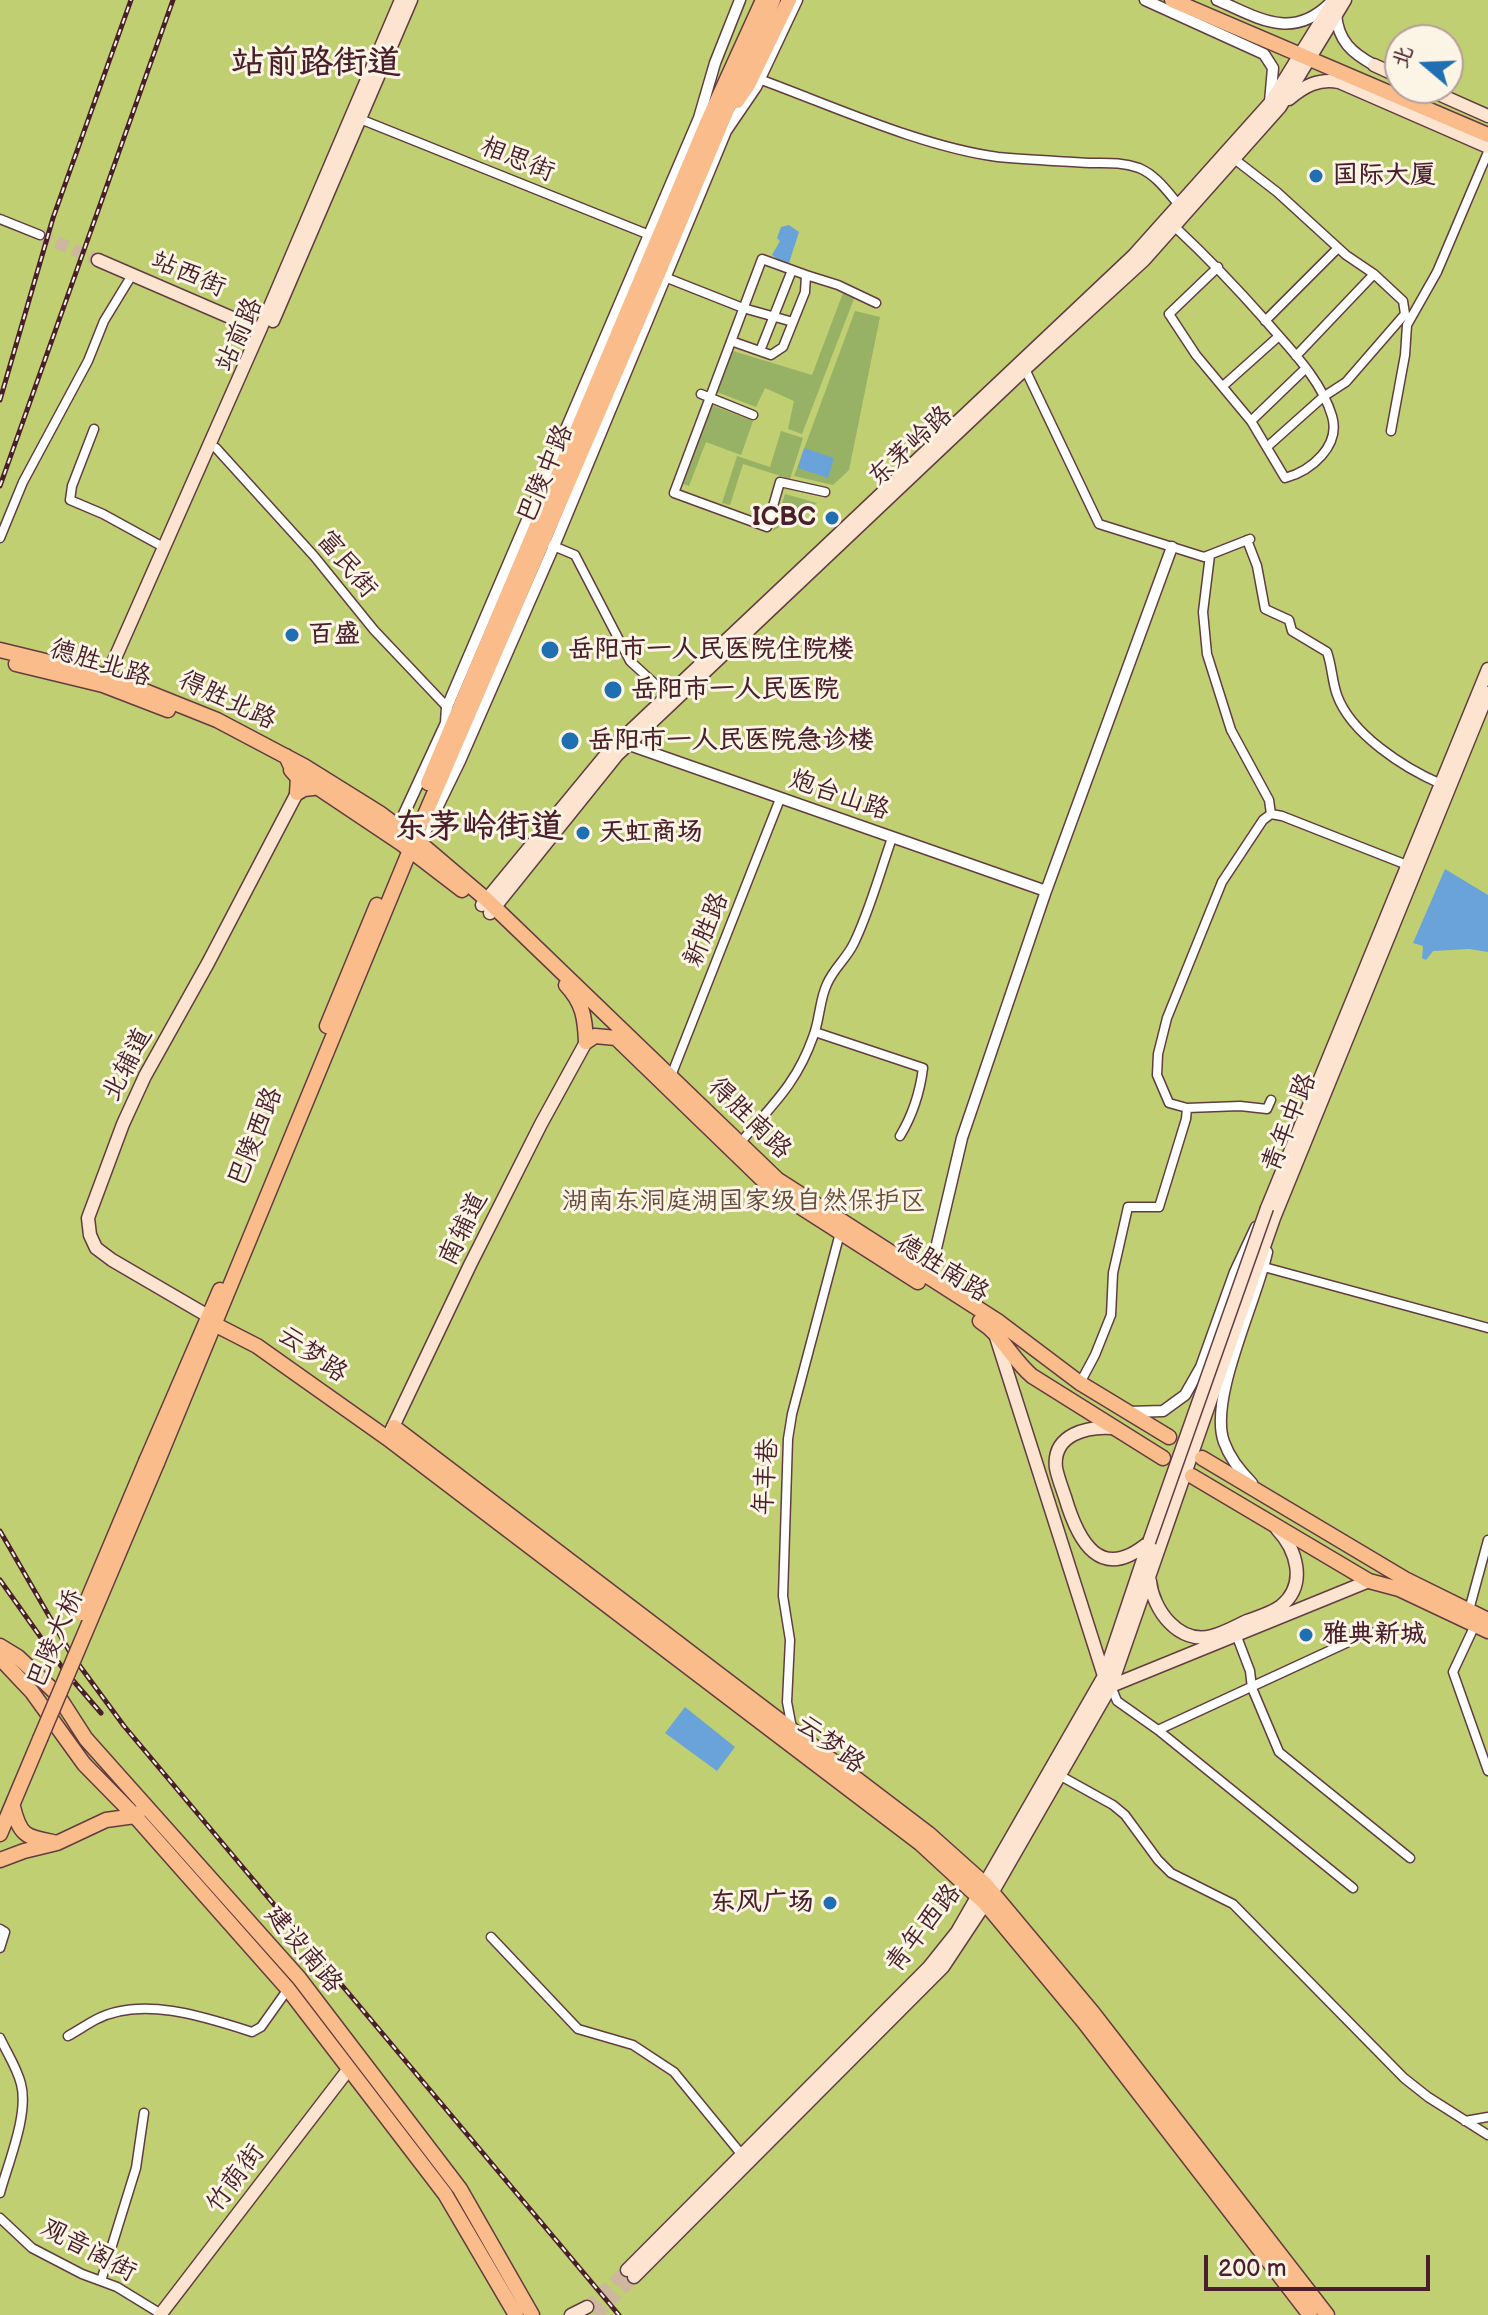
<!DOCTYPE html>
<html>
<head>
<meta charset="utf-8">
<style>
	body { margin:0 }
	#map { position:relative; width:1488px; height:2315px; overflow:hidden; background:#edb; font-family:"Balsamiq Sans","LXGW WenKai TC",sans-serif }
	canvas { display:block }
	.north { position:absolute; left:1384px; top:24px; width:80px; height:80px; box-sizing:border-box; background:#fcf5e5; border:2px solid #b59f9b; border-radius:50%; rotate:289deg; font-size:22px; font-weight:700; line-height:32px; text-align:center; color:#4a1f2b }
	.north::after { content:''; display:block; margin:auto; width:28px; height:36px; background:#1f6fb2; clip-path:polygon(50% 0,100% 100%,50% 72%,0 100%) }
	.scale { position:absolute; left:1204px; top:2255px; width:226px; height:36px; box-sizing:border-box; border:4px solid #4a1f2b; border-top:0; padding-left:10px; font-size:24px; line-height:28px; white-space:nowrap; color:#4a1f2b; -webkit-text-stroke:6px #fcf5e5; paint-order:stroke }
</style>
</head>
<body>
<div id="map">
<canvas width="1488" height="2315"></canvas>
<div class="north">北</div>
<div class="scale">200 m</div>
</div>
<script>
const context = document.querySelector('canvas').getContext('2d');
context.lineJoin = 'round';
function fill(path, color) { context.fillStyle = color; context.fill(path, 'evenodd'); }
function stroke(path, color, width, dash) { context.strokeStyle = color; context.lineWidth = width; context.lineCap = dash ? 'butt' : 'round'; context.setLineDash(dash || []); context.stroke(path); }
function label(font, color, halo, rows, align = 'center') {
  context.font = font + ' "Balsamiq Sans","LXGW WenKai TC",sans-serif'; context.lineWidth = 6; context.setLineDash([]); context.textBaseline = 'middle'; context.strokeStyle = halo; context.fillStyle = color; for (const [text, x, y, turn = 0] of rows) {
    context.save(); context.translate(x, y); context.rotate((+turn || 0) * Math.PI / 180); context.textAlign = isNaN(turn) ? turn : align; if (halo) context.strokeText(text, 0, 0); context.fillText(text, 0, 0); context.restore();
  }
}
const green = new Path2D(`
	M0,0H1488V2315H0ZM1400,40H1448V88H1400Z`);
const forest = new Path2D(`
	M843,293L855,296L802,434L788,429L794,401L765,388L756,407L717,392L733,351L812,375Z
	M855,311L880,317L849,470L833,485L794,476Z
	M711,405L753,421L741,455L706,442L689,486L683,484Z
	M781,431L803,438L790,479L743,464L730,505L722,503L737,456L770,467Z
	M785,494L817,503L773,531Z`);
const water = new Path2D(`
	M789,225L799,232L789,263L781,262L772,255L780,241L777,238L781,227Z
	M804,448L834,458L828,478L798,468Z
	M1445,869L1488,895V952L1469,949L1433,951L1426,960L1422,958L1423,946L1413,943Z
	M685,1707L735,1747L717,1771L665,1733Z`);
const secondaryTunnel = new Path2D(`
	M40,235L98,260
	M587,2307L627,2270
	M596,2315L634,2277`);
const minor = new Path2D(`
	M759,79C833,106 922,147 998,157C1029,160 1060,161 1090,163C1108,163 1122,162 1139,168C1156,175 1167,191 1179,205
	M360,119L652,236
	M1233,158L1277,192L1346,255L1374,274L1403,301L1405,314L1346,382L1323,397L1267,447
	M0,219L40,235
	M1174,226C1206,256 1236,287 1265,320C1289,348 1321,379 1332,416C1341,446 1311,471 1285,478L1251,421L1196,355L1169,314L1218,267
	M806,275L838,285L876,303
	M662,276L743,308L793,322
	M1265,321L1338,248
	M731,341L771,355L783,347L805,292L806,275L762,259L674,493L767,527L780,482L825,492
	M760,351L792,270
	M1296,356L1374,274
	M1025,369L1099,524L1204,557L1250,539
	M1223,386L1279,336
	M701,394L753,415
	M1251,421L1305,369
	M94,429L72,486L70,500L103,514L165,548
	M1391,431L1405,355L1407,325L1437,272L1488,152
	M216,448L314,556L374,630L447,707
	M0,538L23,482L88,361L104,321L132,275
	M1247,540L1257,566L1265,609L1289,620L1292,631L1327,652C1332,666 1332,681 1337,695C1351,734 1404,768 1441,784
	M551,545L575,555L630,661L667,695
	M1210,555L1203,612L1207,654L1231,730L1269,800L1271,814
	M815,1032L923,1068C920,1092 912,1116 900,1136
	M671,1076L780,799
	M1187,1108L1169,1103L1157,1075L1158,1054L1167,1018L1222,882L1263,820L1271,814L1282,816L1407,865
	M740,1143C771,1106 796,1085 813,1037C820,1020 819,1001 827,984C834,968 847,958 854,943C870,910 880,872 892,838
	M1264,1267L1488,1328
	M1080,1383L1095,1355L1111,1315L1113,1273L1128,1207H1159L1186,1119L1187,1108L1240,1106L1267,1109L1271,1100
	M1469,1610L1488,1540
	M1475,1625L1453,1672L1488,1771
	M1237,1637L1250,1671L1252,1688L1279,1752L1410,1858
	M1111,1686L1117,1701L1158,1730L1353,1888
	M792,1728L787,1702L790,1640L783,1596L788,1439L792,1414L840,1233
	M1158,1730L1370,1632
	M1059,1775L1113,1805L1125,1815L1158,1860L1171,1873L1233,1904L1404,2078L1428,2097L1488,2135
	M0,1929L5,1932L0,1948
	M491,1937L578,2029L633,2045L674,2072L742,2155
	M68,2036C77,2031 86,2025 95,2020C140,1995 206,2017 252,2032L261,2027L288,1989
	M0,2038C7,2053 17,2068 21,2084C29,2114 8,2163 0,2193
	M1465,2121L1488,2117
	M0,2218L32,2248L82,2274L117,2287L161,2314
	M101,2281L136,2168L144,2113`);
const tertiary = new Path2D(`
	M1145,0L1264,54L1273,68L1270,102
	M1217,0C1257,17 1291,41 1329,4
	M1336,14C1338,41 1352,53 1374,65
	M621,742L1046,891
	M399,831L398,827L446,723L447,707L699,118L715,63L740,0
	M416,846L420,843L460,761L554,546L726,131L756,87L797,0
	M929,1278L962,1138L1046,891L1172,547
	M1129,1412L1163,1411L1185,1395L1201,1367L1235,1272L1256,1227
	M1252,1483C1240,1471 1230,1459 1224,1442C1208,1399 1257,1300 1267,1252`);
const secondary = new Path2D(`
	M1374,65L1400,77
	M1425,88L1488,116
	M1289,99C1304,86 1319,78 1339,82L1488,147
	M98,260L260,330
	M273,321L411,0
	M104,683L260,330L401,0
	M482,905L609,751L1134,255L1270,103L1334,0
	M490,913L617,755L1025,369L1144,260L1280,107L1345,0
	M1267,1208L1488,669
	M208,1316L112,1260L96,1248L90,1235L88,1218L123,1124L145,1076L208,963L297,793
	M996,1337L1104,1676
	M1113,1428C1088,1426 1052,1434 1056,1468C1058,1478 1062,1488 1065,1497C1078,1541 1100,1584 1149,1542
	M390,1433L470,1265L541,1124L586,1042
	M1150,1581C1153,1610 1179,1645 1212,1636C1224,1633 1236,1626 1247,1621C1258,1617 1272,1613 1281,1606C1308,1584 1296,1549 1277,1529
	M1111,1686L1369,1581
	M627,2270L929,1967L957,1932L1104,1676L1149,1542
	M634,2277L943,1967L992,1893L1111,1686L1274,1218L1488,693
	M160,2315L348,2070
	M571,2315L587,2307`);
const primary = new Path2D(`
	M1172,0L1488,135
	M737,101L748,85L789,0
	M0,650L107,676L217,720L304,766L381,814L420,843L487,900L778,1180L999,1322L1080,1383L1169,1437
	M16,664L103,685L168,710
	M286,756L293,771L402,844L462,890
	M291,770L298,778L297,793L304,789L321,787
	M428,783L707,123L763,0
	M566,985C583,1003 585,1018 586,1042
	M327,1026L377,905
	M586,1042L595,1036L616,1038L771,1188L918,1282
	M211,1320L216,1325L257,1346L387,1438L921,1844L985,1903L1084,2022L1310,2315
	M980,1321C1002,1335 1012,1359 1032,1376L1163,1458
	M394,1427L929,1834L986,1885L1093,2013L1327,2315
	M1202,1458L1405,1579L1488,1620
	M147,1459L220,1290
	M157,1463L415,838L658,274L773,0
	M1192,1476L1369,1581L1399,1589L1488,1631
	M0,1646L18,1657L57,1694L86,1739L299,1978L460,2189L532,2315
	M0,1658L32,1692L84,1764L135,1816L288,1989L445,2194L516,2315
	M13,1807C20,1835 25,1837 53,1842
	M0,1834L40,1739
	M0,1860L24,1851L57,1843L106,1820L135,1816L138,1813`);
const rail = new Path2D(`
	M0,400L53,218L131,0
	M0,486L173,0
	M0,1531L71,1654L124,1726L619,2315
	M0,1580L64,1670L101,1713`);
const secondaryBridge = new Path2D(`
	M1149,1542L1267,1208`);
const primaryBridge = new Path2D(`
	M82,1613L147,1459
	M40,1739L157,1463`);
const markers = [
	[1316,176,8,"#1f6fb2"],
	[832,518,8,"#1f6fb2"],
	[292,635,8,"#1f6fb2"],
	[550,650,10,"#1f6fb2"],
	[613,690,10,"#1f6fb2"],
	[570,741,10,"#1f6fb2"],
	[583,833,8,"#1f6fb2"],
	[1306,1635,8,"#1f6fb2"],
	[830,1903,8,"#1f6fb2"]
];
const streetNames = [
	["相思街",517,160,22],
	["站西街",188,275,23],
	["站前路",240,335,-66],
	["东茅岭路",911,447,-43],
	["巴陵中路",546,474,-67],
	["富民街",346,565,50],
	["德胜北路",100,664,17],
	["得胜北路",227,701,25],
	["炮台山路",839,796,19],
	["新胜路",707,930,-68],
	["北辅道",128,1065,-63],
	["得胜南路",749,1119,44],
	["青年中路",1290,1123,-68],
	["巴陵西路",256,1137,-68],
	["南辅道",464,1229,-64],
	["德胜南路",942,1269,32],
	["云梦路",312,1355,35],
	["年丰巷",767,1477,-86],
	["巴陵大桥",56,1639,-67],
	["云梦路",830,1745,37],
	["青年西路",924,1929,-52],
	["建设南路",303,1950,50],
	["竹荫街",236,2179,-53],
	["观音阁街",88,2251,28]
];
const poiNames = [
	["国际大厦",1332,176],
	["ICBC",816,518,"right"],
	["百盛",308,635],
	["岳阳市一人民医院住院楼",568,650],
	["岳阳市一人民医院",631,690],
	["岳阳市一人民医院急诊楼",588,741],
	["天虹商场",599,833],
	["雅典新城",1322,1635],
	["东风广场",814,1903,"right"]
];
const parkNames = [
	["湖南东洞庭湖国家级自然保护区",744,1202]
];
const districtNames = [
	["站前路街道",316,64],
	["东茅岭街道",479,828]
];
fill(green, '#bfcf72');
fill(forest, '#97b264');
fill(water, '#6aa3d9');
stroke(secondaryTunnel, '#cdb79e', 12, [12, 6]);
stroke(minor, '#633c41', 11);
stroke(tertiary, '#633c41', 13);
stroke(secondary, '#633c41', 15);
stroke(primary, '#633c41', 17);
stroke(minor, '#fff', 8);
stroke(tertiary, '#fff', 10);
stroke(secondary, '#fde4d1', 12);
stroke(primary, '#fabc8b', 14);
stroke(rail, '#4a1f2b', 5);
stroke(rail, '#fcf5e5', 2, [6]);
stroke(secondaryBridge, '#633c41', 15, []);
stroke(primaryBridge, '#633c41', 17, []);
stroke(secondaryBridge, '#fde4d1', 12);
stroke(primaryBridge, '#fabc8b', 14);
for (const [x, y, r, color] of markers) { const dot = new Path2D(); dot.arc(x, y, r, 0, 2 * Math.PI); context.fillStyle = color; context.fill(dot); stroke(dot, '#fcf5e5', 3); }
label('26px', '#4a1f2b', '#fcf5e5', streetNames);
label('bold 26px', '#4a1f2b', '#fcf5e5', poiNames, 'left');
label('26px', '#674b3d', '#fcf5e5', parkNames);
label('bold 34px', '#4a1f2b', '#fcf5e5', districtNames);
</script>
</body>
</html>
